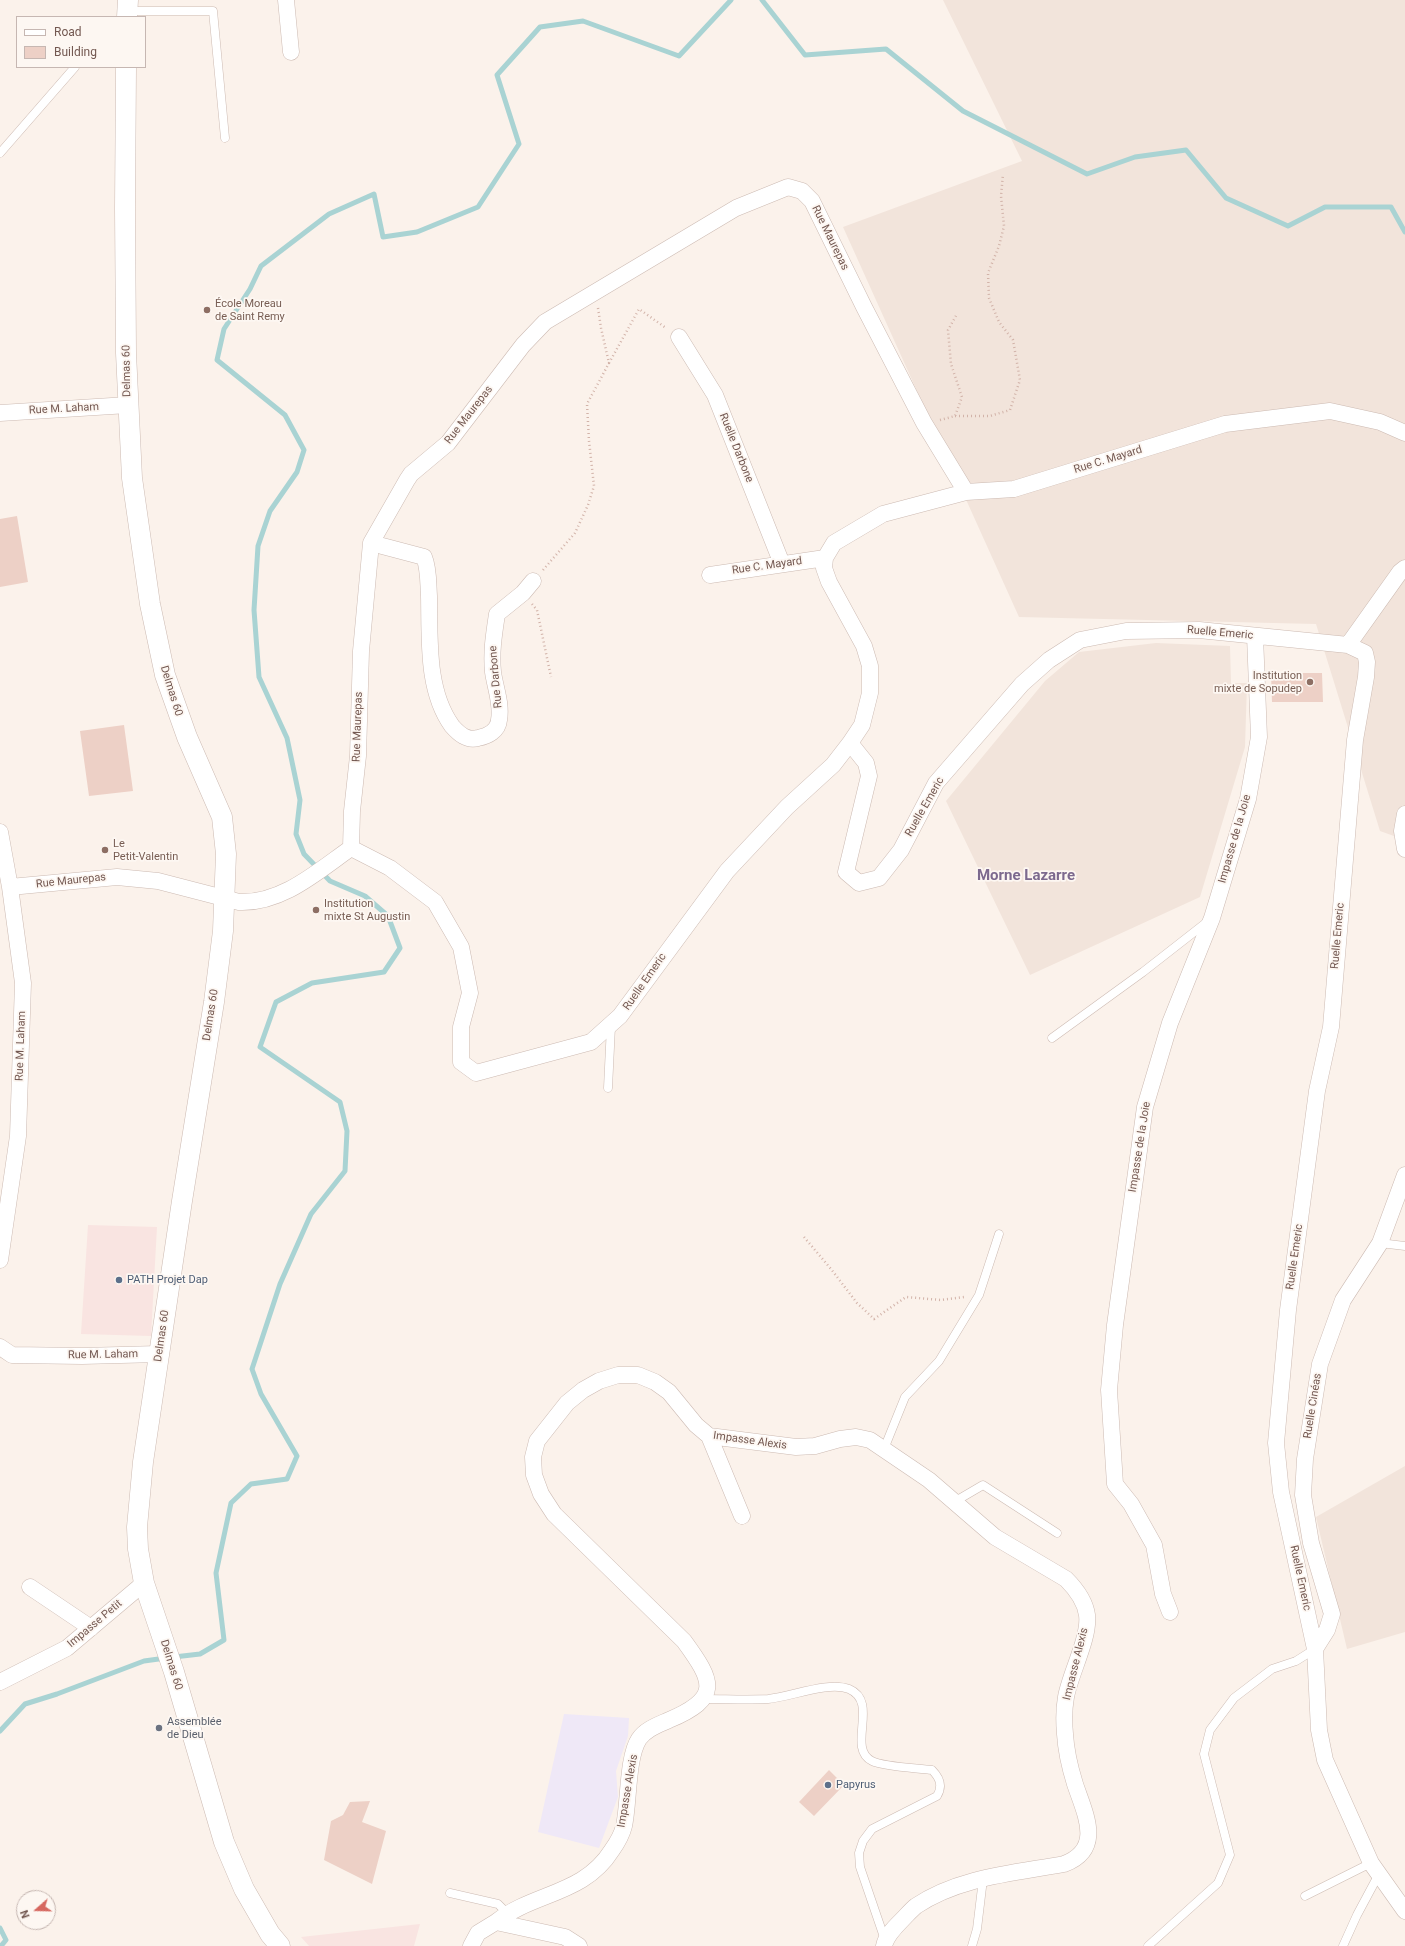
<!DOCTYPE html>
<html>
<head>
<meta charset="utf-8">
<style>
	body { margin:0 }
	#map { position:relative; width:1405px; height:1946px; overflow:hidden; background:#fbf2eb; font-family:Roboto,sans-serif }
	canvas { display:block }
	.legend { position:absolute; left:16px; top:16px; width:130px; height:52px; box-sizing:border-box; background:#fdf7f2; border:1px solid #c6b7b2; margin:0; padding:5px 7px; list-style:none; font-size:12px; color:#735851 }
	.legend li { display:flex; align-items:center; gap:8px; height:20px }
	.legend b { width:20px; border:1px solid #c6b7b2 }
	.north { position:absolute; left:16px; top:1890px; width:40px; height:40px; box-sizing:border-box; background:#fdf7f2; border:1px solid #c6b7b2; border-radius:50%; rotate:250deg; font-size:11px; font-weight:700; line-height:16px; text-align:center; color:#735851 }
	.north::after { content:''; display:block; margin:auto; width:14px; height:18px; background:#d6675f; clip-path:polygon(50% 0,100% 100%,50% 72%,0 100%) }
</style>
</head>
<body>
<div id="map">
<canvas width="1405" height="1946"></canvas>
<ul class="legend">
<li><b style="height:5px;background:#fff"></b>Road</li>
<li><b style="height:11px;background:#edd0c6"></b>Building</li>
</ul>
<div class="north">N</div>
</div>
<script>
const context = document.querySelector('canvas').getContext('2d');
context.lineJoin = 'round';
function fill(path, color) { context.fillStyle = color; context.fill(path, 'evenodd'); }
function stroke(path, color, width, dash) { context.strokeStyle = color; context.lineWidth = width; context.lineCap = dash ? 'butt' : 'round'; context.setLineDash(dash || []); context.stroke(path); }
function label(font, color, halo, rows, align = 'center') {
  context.font = font + ' Roboto,sans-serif'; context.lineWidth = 3.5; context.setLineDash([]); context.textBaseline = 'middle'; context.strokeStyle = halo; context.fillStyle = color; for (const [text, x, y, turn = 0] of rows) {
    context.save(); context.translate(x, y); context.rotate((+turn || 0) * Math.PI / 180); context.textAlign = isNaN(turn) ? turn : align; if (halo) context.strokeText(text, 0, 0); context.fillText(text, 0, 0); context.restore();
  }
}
const residential = new Path2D(`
	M943,0H1405V840L1380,831L1316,624L1019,617L843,227L1022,161Z
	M1156,643L1230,646L1231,683H1247L1245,747L1200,897L1030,975L946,801L1045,681L1079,652Z
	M1405,1466V1632L1347,1649L1316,1517Z`);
const commercial = new Path2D(`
	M88,1225L157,1227L151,1336L81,1334Z
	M420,1924L414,1946H309L301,1937Z`);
const education = new Path2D(`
	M564,1714L629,1718L628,1736L616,1771L618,1797L599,1848L538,1832Z`);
const stream = new Path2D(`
	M762,0L805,55L886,49L963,111L1087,174L1135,157L1186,150L1226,198L1288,226L1325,207H1391L1405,232
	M174,1657L200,1654L224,1640L216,1573L231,1503L251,1484L287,1479L297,1456L261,1394L252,1369L280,1284L311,1214L345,1171L347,1131L340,1102L260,1047L276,1002L312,983L384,972L400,948L388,916L365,896L330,881L304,854L296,834L300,800L287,738L259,677L254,610L258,546L270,511L297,472L304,450L285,415L217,360L224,329L250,289L261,266L329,214L374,194L383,237L417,232L478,207L519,144L497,75L540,27L583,21L679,56L731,0
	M0,1731L25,1704L57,1694L144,1661L166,1658
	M0,1928L6,1940L1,1946`);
const building = new Path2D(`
	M17,516L28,582L0,587V519Z
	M1271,673H1322L1323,702H1272Z
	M124,725L133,791L89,796L80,731Z
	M829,1770L844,1785L814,1816L799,1802Z
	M370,1801L362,1822L386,1831L372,1884L324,1860L331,1821L343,1815L350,1802Z`);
const path = new Path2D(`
	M598,308L601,328L609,363L639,309L666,328
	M955,416H990L1010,410L1020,380L1013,340L999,322L989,298L988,273L999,246L1004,226L1001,196L1003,174
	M940,420L955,416L962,397L951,364L948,330L957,314
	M543,570L575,533L588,505L594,486L589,441L587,404L609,363
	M532,604L537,610L551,677
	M804,1237L831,1269L857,1303L874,1319L906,1297L941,1300L964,1297`);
const service = new Path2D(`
	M128,11H213L225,138
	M0,153L75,67
	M1052,1038L1143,972L1207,922
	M608,1088L611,1026
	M1380,1243L1405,1246
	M884,1449L905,1397L939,1361L979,1295L999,1234
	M954,1502L983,1485L1057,1533
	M705,1699C726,1699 747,1700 768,1699C791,1697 828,1681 849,1689C880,1702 846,1748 872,1761C884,1767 917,1768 932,1770C940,1778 943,1786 937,1796L872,1829L863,1841L859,1853L860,1867L885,1940
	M450,1893L498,1904L507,1913
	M1305,1896L1371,1863
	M972,1946L977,1929L983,1879
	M1148,1946L1218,1883L1230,1855L1204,1754L1210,1730L1234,1698L1272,1669L1296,1661L1315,1649
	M1343,1946L1357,1915L1379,1874`);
const minor = new Path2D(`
	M286,0L291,52
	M679,337L715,395L782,564
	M0,413L128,405
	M371,543L424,557C429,569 428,583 429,596C430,638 426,690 452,726C459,734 467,741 478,738C488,736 498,731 499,720C502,704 495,687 493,672C491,652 494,634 497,614L523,593L533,581
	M710,575L825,558
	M1348,645L1400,572L1405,568
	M850,743L862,725L870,693V666L864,646L829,582L824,568L825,558L834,543L883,514L966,492L1014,489L1225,424L1330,411L1380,422L1405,433
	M1405,814L1402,831L1405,849
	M0,832L10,887L23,983L18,1136L0,1260
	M351,848L390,868L435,902L461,947L470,993L461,1027V1062L476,1073L591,1042L620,1016L727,871L787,807L833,765L850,743L866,763L869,776L846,872L859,883L879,878L901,850L936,783L1022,684L1049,660L1080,640L1126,631L1199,630L1348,645L1365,653L1367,662L1366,677L1355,740L1331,1027L1317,1091L1288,1310L1276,1443L1281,1492L1315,1649L1319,1730L1325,1760L1371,1863L1405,1911
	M351,848L352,811L358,756L361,651L371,543L407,480L411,474L448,443L523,345L545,322L736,208L788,187L802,191L812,201L864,307L924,423L966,492
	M10,887L117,877L158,881L239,902C282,904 318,871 351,848
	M0,1347L12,1355L82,1356L159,1354
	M709,1436L742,1516
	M30,1587L91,1628
	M1170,1612L1163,1594L1154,1545L1131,1504L1115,1484L1109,1390L1115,1325L1145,1107L1170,1023L1212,918L1248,799L1259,737L1255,636
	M1315,1649L1327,1630L1332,1614L1311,1543L1303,1495L1305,1459L1320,1364L1343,1300L1380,1243L1405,1175
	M0,1682L67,1648L144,1583
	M496,1922C534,1892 584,1895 612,1850C617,1843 622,1834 624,1826C629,1804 627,1757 639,1739C646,1729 658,1725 669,1720C721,1698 714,1682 684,1641L554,1514L541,1494L534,1475L533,1457L537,1441L567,1403L583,1390L599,1381L618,1375H638L655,1382L669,1392L696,1425L709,1436L796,1447L815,1446L840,1439L856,1437L870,1440L929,1480L995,1537L1066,1579C1076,1589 1085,1601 1087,1615C1090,1637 1070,1674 1066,1697C1064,1708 1064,1723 1065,1734C1066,1751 1070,1768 1075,1784C1085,1814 1104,1849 1064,1864C1015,1873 959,1877 916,1906C911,1910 906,1916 901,1921C894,1928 886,1936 884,1946
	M471,1946L478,1933L496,1922L565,1937L579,1946`);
const tertiary = new Path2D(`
	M127,17L128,0
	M126,67L125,208L126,353L132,478L150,604L165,675L187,737L222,817L226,854L223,931L214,1002L182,1201L143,1462L137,1527L138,1549L144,1583L174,1672L224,1842L244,1889L270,1934L280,1946`);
const markers = [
	[207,310,4,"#8d6e63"],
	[1310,682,4,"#8d6e63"],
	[105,850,4,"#8d6e63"],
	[316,910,4,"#8d6e63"],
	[119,1280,4,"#5c6f8a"],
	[159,1728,4,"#6b7280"],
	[828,1785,4,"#5c6f8a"]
];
const streetNames = [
	["Rue Maurepas",830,238,64],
	["Delmas 60",127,371,-91],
	["Rue M. Laham",64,409,-3],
	["Rue Maurepas",469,415,-52],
	["Ruelle Darbone",736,448,68],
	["Rue C. Mayard",1108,460,-17],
	["Rue C. Mayard",767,566,-8],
	["Ruelle Emeric",1220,633,5],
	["Rue Darbone",496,677,-95],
	["Delmas 60",171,691,73],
	["Rue Maurepas",358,727,-88],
	["Ruelle Emeric",925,807,-60],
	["Impasse de la Joie",1235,839,-74],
	["Rue Maurepas",71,881,-6],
	["Ruelle Emeric",1338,936,-85],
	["Ruelle Emeric",645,982,-55],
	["Delmas 60",211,1015,-81],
	["Rue M. Laham",21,1046,-88],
	["Impasse de la Joie",1140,1147,-81],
	["Ruelle Emeric",1295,1257,-82],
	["Delmas 60",162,1336,-82],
	["Rue M. Laham",103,1355,-1],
	["Ruelle Cinéas",1313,1406,-81],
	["Impasse Alexis",750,1441,8],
	["Ruelle Emeric",1300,1578,78],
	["Impasse Petit",95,1624,-40],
	["Impasse Alexis",1076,1664,-76],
	["Delmas 60",171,1665,73],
	["Impasse Alexis",628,1791,-80]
];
const educationNames = [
	["École Moreau",215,304],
	["de Saint Remy",215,317],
	["Institution",1302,676,"right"],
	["mixte de Sopudep",1302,689,"right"],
	["Le",113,844],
	["Petit-Valentin",113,857],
	["Institution",324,904],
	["mixte St Augustin",324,917]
];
const serviceNames = [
	["PATH Projet Dap",127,1280],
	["Papyrus",836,1785]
];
const worshipNames = [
	["Assemblée",167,1722],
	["de Dieu",167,1735]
];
const districtNames = [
	["Morne Lazarre",1026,876]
];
fill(residential, '#f2e4db');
fill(commercial, '#f9e4e1');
fill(education, '#efe8f7');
stroke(stream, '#a9d3d3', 5);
fill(building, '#edd0c6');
stroke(service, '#ccbab2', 9);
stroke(minor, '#ccbab2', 17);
stroke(tertiary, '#ccbab2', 21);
stroke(path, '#d2b3a9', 2.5, [1, 3]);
stroke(service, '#fff', 8);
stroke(minor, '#fff', 16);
stroke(tertiary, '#fff', 20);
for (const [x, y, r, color] of markers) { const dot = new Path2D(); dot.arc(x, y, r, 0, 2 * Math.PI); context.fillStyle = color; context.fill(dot); stroke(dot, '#fdf7f2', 1.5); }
label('11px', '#735851', '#fdf7f2', streetNames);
label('11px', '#785e54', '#fdf7f2', educationNames, 'left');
label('11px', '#4e5e75', '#fdf7f2', serviceNames, 'left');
label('11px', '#5b616d', '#fdf7f2', worshipNames, 'left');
label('bold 15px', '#7c698e', '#fdf7f2', districtNames);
</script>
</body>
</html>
